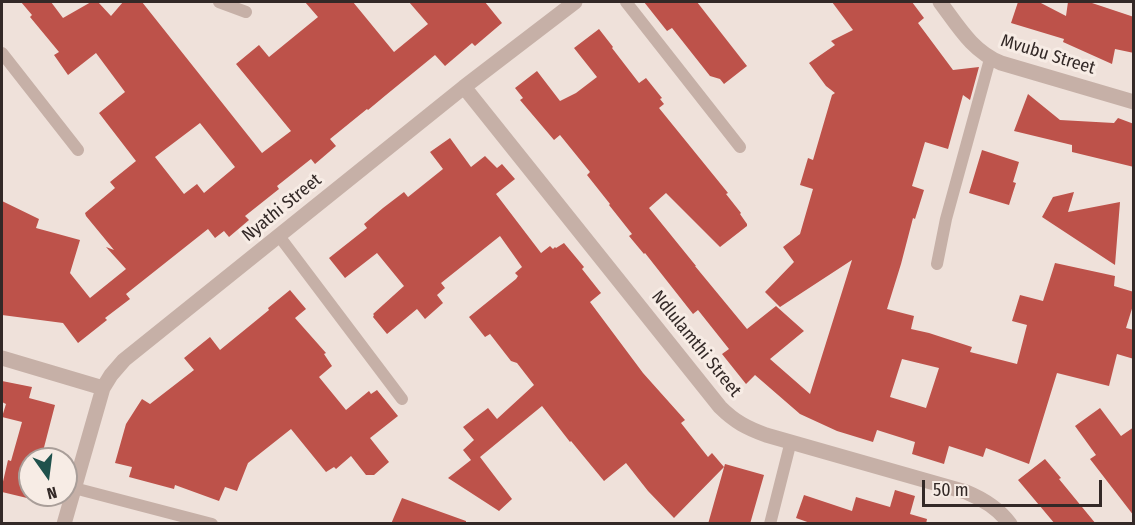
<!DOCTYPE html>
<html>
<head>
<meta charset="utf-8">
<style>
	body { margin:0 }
	#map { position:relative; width:1135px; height:525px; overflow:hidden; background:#efe1da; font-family:"Fira Sans Condensed",sans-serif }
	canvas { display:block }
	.frame { position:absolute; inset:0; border:3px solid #332927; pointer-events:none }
	.north { position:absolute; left:18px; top:447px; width:60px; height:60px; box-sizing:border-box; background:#f7ece5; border:2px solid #a99e99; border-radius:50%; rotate:166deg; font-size:16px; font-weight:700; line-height:24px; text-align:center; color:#332927 }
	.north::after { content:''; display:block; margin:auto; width:21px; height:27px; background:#1f514c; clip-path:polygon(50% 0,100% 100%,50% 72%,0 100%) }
	.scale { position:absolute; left:922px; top:480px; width:180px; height:27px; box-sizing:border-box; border:3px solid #332927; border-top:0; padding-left:8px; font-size:18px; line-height:21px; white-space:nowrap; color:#332927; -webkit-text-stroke:4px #f7ece5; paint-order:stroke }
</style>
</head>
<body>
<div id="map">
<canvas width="1135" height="525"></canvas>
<div class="frame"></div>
<div class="north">N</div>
<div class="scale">50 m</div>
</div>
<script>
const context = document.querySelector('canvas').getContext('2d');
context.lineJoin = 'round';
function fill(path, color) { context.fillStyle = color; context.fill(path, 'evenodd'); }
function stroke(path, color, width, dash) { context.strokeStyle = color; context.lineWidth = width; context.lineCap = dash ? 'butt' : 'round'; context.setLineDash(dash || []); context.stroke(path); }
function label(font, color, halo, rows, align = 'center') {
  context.font = font + ' "Fira Sans Condensed",sans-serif'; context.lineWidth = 6; context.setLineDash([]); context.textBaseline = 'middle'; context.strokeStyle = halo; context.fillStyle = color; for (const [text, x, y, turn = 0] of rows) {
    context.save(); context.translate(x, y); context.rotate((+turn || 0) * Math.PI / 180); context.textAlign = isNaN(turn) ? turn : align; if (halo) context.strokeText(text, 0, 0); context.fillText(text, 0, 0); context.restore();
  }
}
const building = new Path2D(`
	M21,2H51L63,18L91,2H98L111,16L123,2H142L262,153L291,131L236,64L259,45L269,57L318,17L305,2H353L394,52L428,24L409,2H485L502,23L475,46L472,43L445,66L435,55L386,95L368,110L367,109L330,139L336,146L315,164L311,159L277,186L279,189L245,216L249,220L229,237L224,231L215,238L208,229L126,294L130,299L105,318L107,320L78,343L63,323L2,315V201L39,219L36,228L80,240L70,273L90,298L126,269L106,247L114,250L86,216L85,213L115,188L110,182L136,161L99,113L125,92L96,53L68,75L54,55L59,52L30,17L32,15ZM200,123L235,167L204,193L197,184L184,194L155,157Z
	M644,2H697L747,66L724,84L720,79L710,76L672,28L667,31Z
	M832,2H912L924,18L918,23L953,70L979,67L970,100L963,95L948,149L925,142L912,186L924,190L915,219L913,218L901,264L887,309L914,316L911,329L929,333L972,347L970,352L1017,364L1027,325L1012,321L1020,295L1043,301L1055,263L1115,276L1114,286L1134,292V302L1126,328L1134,330V359L1117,354L1109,386L1057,373L1029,464L986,448L983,457L949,446L944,464L912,454L915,442L877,430L873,442L837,431L800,414L755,375L746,384L722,354L729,349L698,310L693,314L645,253L644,254L629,236L632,234L609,205L610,204L587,175L590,172L560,135L554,140L520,100L523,98L515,88L537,71L560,101L576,93L597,77L574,48L599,29L613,47L612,48L639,83L646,78L662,98L660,99L664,104L659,108L728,193L726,194L741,213L740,214L747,224V226L720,247L666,193L649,208L696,266H695L747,329L776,306L804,331L770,359L810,394L852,260L780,307L765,292L794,262L783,247L800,234L813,189L800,185L808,158L813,160L832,95L835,93L826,86L809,63L835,45L831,41L853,30ZM902,359L939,368L926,408L890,397Z
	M1018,2H1039L1066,16L1068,2H1089L1134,17V53L1115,49L1112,64L1063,42L1064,39L1011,23Z
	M1028,94L1060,120L1114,123L1118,118L1134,124V167L1072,152V145L1014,131Z
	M450,138L471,167L485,156L497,168L502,164L515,179L496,194L541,253L550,246L553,249L555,247L556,248L564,243L584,267L582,269L601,293L590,302L643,373L685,420L681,423L708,457L712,453L724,467L674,518L648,491L626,463L604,481L571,441L570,442L542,406L480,457L512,499L499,511L448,478L471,460L463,450L474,440L463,427L488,408L497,419L534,385L517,363L511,361L490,334L485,337L469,317L516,279L518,276L515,273L522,267L500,236L441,283L445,288L437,295L443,303L425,319L417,309L387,334L373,317L374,315L373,314L404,286L377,253L345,278L329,258L367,228L364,224L383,208L404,192L408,197L443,169L430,152Z
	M982,150L1019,162L1013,182L1016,183L1009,205L969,193Z
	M1074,192L1068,212L1120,202L1115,265L1042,217L1053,197Z
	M290,290L306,309L295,318L326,353L324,354L332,366L319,377L346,410L369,391L371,394L377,390L398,416L370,438L389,462L374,475H366L351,456L336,469L334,467L326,472L291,429L248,463L237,491L225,487L219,501L175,485L174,489L129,477L132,467L115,463L126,424L142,399L150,404L194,370L184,358L210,337L220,350L269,310L268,308Z
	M2,381L32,387L29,398L55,405L41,459H30V487L27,498L2,492V486L8,460L11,461L22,422L2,417L6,404L2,402Z
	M1100,408L1121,436L1134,427V516L1090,459L1096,455L1075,426Z
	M1045,459L1061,478L1059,479L1096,524H1055L1018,480Z
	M725,464L764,475L750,524H708Z
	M895,490L915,496L910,514L927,519L926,524H813L796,518L804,495L852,511L856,497L890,507Z
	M402,498L466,521V524H391Z`);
const service = new Path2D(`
	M219,2L246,12
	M626,2L740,147
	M2,53L78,150
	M279,236L402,399
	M937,264L946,219L990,59
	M74,488L212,524
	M770,524L791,441`);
const minor = new Path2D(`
	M940,2C958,26 972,51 1001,63L1134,102
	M464,87L720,407C735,422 747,428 766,435L966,492C983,499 999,509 1010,524
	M2,358L103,388
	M64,524L103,388L111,375L124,360L464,87L575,2`);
const streetNames = [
	["Mvubu Street",1048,55,17],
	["Nyathi Street",282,208,-39],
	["Ndlulamthi Street",696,344,51]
];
fill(building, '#bd524a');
stroke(service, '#c6b0a7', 12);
stroke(minor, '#c6b0a7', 15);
label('18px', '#332927', '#f7ece5', streetNames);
</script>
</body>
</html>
